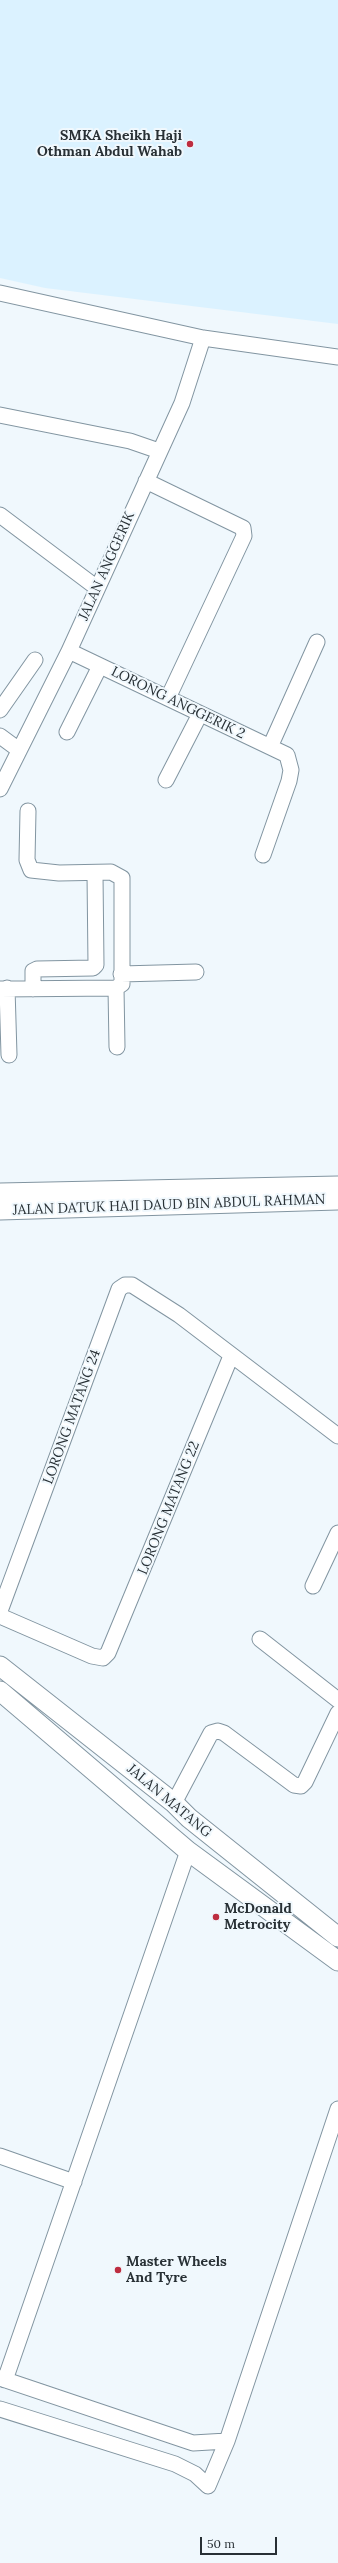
<!DOCTYPE html>
<html>
<head>
<meta charset="utf-8">
<style>
	body { margin:0 }
	#map { position:relative; width:338px; height:2563px; overflow:hidden; background:#f0f8fd; font-family:Lora,serif }
	canvas { display:block }
	.scale { position:absolute; left:200px; top:2537px; width:77px; height:18px; box-sizing:border-box; border:2px solid #283035; border-top:0; padding-left:5px; font-size:12px; line-height:14px; white-space:nowrap; color:#283035; -webkit-text-stroke:3px #f0f8fd; paint-order:stroke }
</style>
</head>
<body>
<div id="map">
<canvas width="338" height="2563"></canvas>
<div class="scale">50 m</div>
</div>
<script>
const context = document.querySelector('canvas').getContext('2d');
context.lineJoin = 'round';
function fill(path, color) { context.fillStyle = color; context.fill(path, 'evenodd'); }
function stroke(path, color, width, dash) { context.strokeStyle = color; context.lineWidth = width; context.lineCap = dash ? 'butt' : 'round'; context.setLineDash(dash || []); context.stroke(path); }
function label(font, color, halo, rows, align = 'center') {
  context.font = font + ' Lora,serif'; context.lineWidth = 4; context.setLineDash([]); context.textBaseline = 'middle'; context.strokeStyle = halo; context.fillStyle = color; for (const [text, x, y, turn = 0] of rows) {
    context.save(); context.translate(x, y); context.rotate((+turn || 0) * Math.PI / 180); context.textAlign = isNaN(turn) ? turn : align; if (halo) context.strokeText(text, 0, 0); context.fillText(text, 0, 0); context.restore();
  }
}
const built = new Path2D(`
	M0,0H338V324L45,288L0,278Z`);
const minor = new Path2D(`
	M0,293L203,338L338,357
	M0,415L130,441L159,451
	M146,481L243,528L244,536L168,698
	M0,515L97,588
	M69,651L287,755L291,770L289,781L263,855
	M0,710L35,660
	M67,732L100,666
	M0,736L19,750
	M270,747L317,642
	M166,780L200,714
	M0,789L69,651L182,403L203,338
	M121,974L196,972
	M7,988L9,1055
	M116,988L117,1047
	M0,989L116,988L122,984V878L111,872L59,873L31,870L27,860L28,811
	M33,989V971L37,969L93,968L96,965L95,874
	M313,1586L338,1533
	M0,1611L119,1289L125,1285H132L179,1315L338,1436
	M0,1616L92,1656L103,1658L108,1653L231,1356
	M260,1639L338,1700
	M174,1803L211,1733L218,1731L224,1733L294,1785L301,1786L305,1782L338,1713
	M0,2156L74,2182
	M0,2378L193,2443L227,2441
	M5,2380L188,1851
	M0,2409L175,2464L195,2474L208,2486L227,2441L338,2109`);
const major = new Path2D(`
	M0,1193L338,1186
	M0,1210L338,1200
	M0,1666L174,1803L189,1818L338,1937
	M0,1691L188,1851L338,1961`);
const markers = [
	[190,144,4,"#bd2d40"],
	[216,1917,4,"#bd2d40"],
	[118,2270,4,"#bd2d40"]
];
const poiNames = [
	["SMKA Sheikh Haji",182,136,"right"],
	["Othman Abdul Wahab",182,152,"right"],
	["McDonald",224,1909],
	["Metrocity",224,1925],
	["Master Wheels",126,2262],
	["And Tyre",126,2278]
];
const streetNames = [
	["JALAN ANGGERIK",107,566,-66],
	["LORONG ANGGERIK 2",178,703,26],
	["JALAN DATUK HAJI DAUD BIN ABDUL RAHMAN",169,1205,-2],
	["LORONG MATANG 24",72,1417,-70],
	["LORONG MATANG 22",169,1508,-68],
	["JALAN MATANG",169,1801,40]
];
fill(built, '#dbf2ff');
stroke(minor, '#8295a1', 17);
stroke(major, '#8295a1', 21);
stroke(minor, '#fff', 15);
stroke(major, '#fff', 19);
for (const [x, y, r, color] of markers) { const dot = new Path2D(); dot.arc(x, y, r, 0, 2 * Math.PI); context.fillStyle = color; context.fill(dot); stroke(dot, '#f0f8fd', 1.5); }
label('bold 14px', '#283035', '#f0f8fd', poiNames, 'left');
label('14px', '#283035', '#f0f8fd', streetNames);
</script>
</body>
</html>
